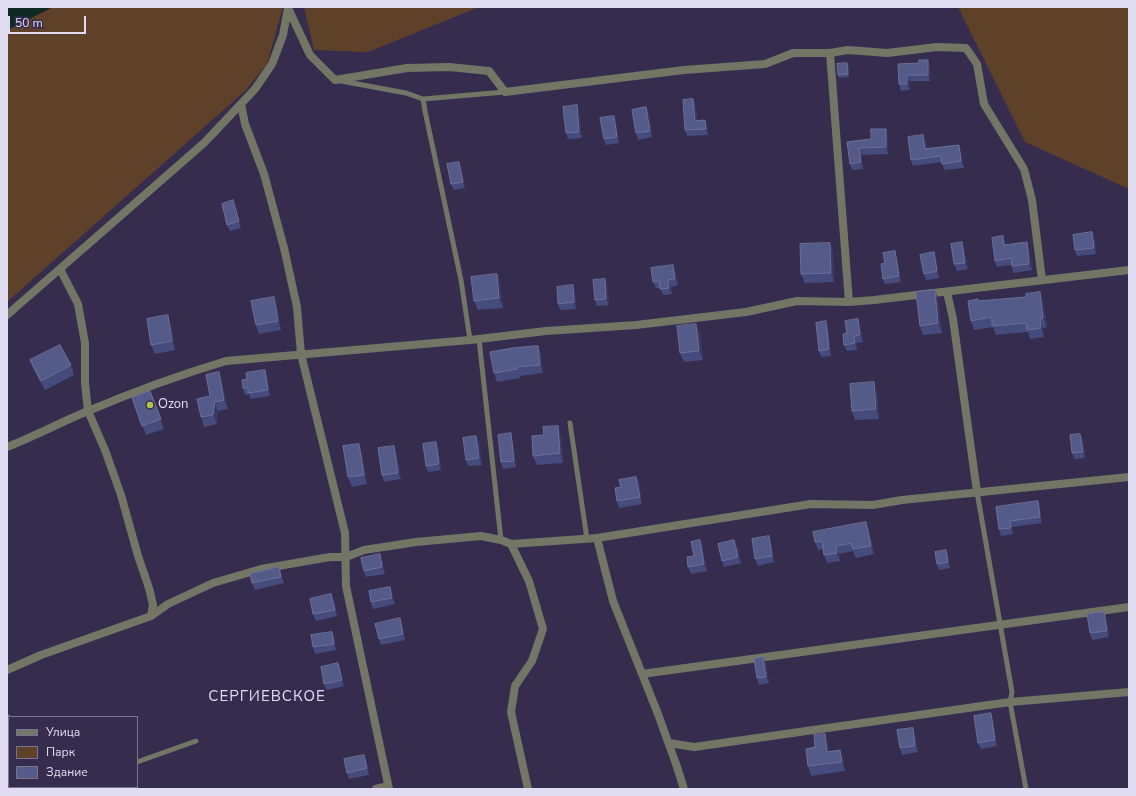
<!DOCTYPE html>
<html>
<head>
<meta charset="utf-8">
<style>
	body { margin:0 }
	#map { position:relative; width:1136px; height:796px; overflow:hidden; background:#362d4e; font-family:"Nunito Sans",sans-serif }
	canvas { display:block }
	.frame { position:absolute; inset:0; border:8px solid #e0dcf1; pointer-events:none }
	.legend { position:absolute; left:8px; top:716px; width:130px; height:72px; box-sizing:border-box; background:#362d4e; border:1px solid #7a738f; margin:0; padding:5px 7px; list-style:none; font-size:12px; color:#e0dcf1 }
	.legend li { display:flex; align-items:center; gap:8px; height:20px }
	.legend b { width:20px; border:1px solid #7a738f }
	.scale { position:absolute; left:8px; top:16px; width:78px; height:18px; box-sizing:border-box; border:2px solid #e0dcf1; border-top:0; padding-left:5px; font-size:12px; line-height:14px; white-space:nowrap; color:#e0dcf1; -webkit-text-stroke:3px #362d4e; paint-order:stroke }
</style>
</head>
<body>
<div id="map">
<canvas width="1136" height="796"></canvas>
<div class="frame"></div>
<ul class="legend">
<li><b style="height:5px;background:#737665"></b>Улица</li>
<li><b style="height:11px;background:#5f4029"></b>Парк</li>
<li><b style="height:11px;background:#555b89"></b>Здание</li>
</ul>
<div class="scale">50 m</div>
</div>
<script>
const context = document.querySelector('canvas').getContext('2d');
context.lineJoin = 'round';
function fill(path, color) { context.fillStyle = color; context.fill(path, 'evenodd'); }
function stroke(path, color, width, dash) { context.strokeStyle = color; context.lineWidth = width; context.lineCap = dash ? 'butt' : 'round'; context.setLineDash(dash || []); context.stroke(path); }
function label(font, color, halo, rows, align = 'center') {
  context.font = font + ' "Nunito Sans",sans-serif'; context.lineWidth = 4; context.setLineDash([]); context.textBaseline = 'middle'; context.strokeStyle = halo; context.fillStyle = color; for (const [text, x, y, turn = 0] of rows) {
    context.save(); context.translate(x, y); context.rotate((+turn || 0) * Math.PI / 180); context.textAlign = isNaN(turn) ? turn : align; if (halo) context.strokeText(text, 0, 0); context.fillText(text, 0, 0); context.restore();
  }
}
const green = new Path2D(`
	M55,7H283L267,64L245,91L7,302V30L51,8Z
	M304,7H479L368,52L314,50Z
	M958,7H1129V189L1025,142Z`);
const water = new Path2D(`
	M7,7H55L51,8L7,30Z`);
const service = new Path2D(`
	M341,81L406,93L423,99L505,92
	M423,99L425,111L461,280L470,340
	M479,339L501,540
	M570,423L587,539
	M977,492L1012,692L1010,702L1026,789
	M137,762L196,741
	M61,789L67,787`);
const minor = new Path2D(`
	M288,8L310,55L335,80L407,68L449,67L489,71L505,92L684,70L765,64L793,53H830L848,50L887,53L937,47L966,48L977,64L984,104L1024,169L1032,200L1042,280
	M830,53L849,302
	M241,104L245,124L264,174L284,248L297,307L301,354L345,533L346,586L389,789
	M60,269L78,304L85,343V383L88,411L105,450L121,495L138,556L149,588L153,605L151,616
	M947,292L953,319L977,492
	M7,315L204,143L255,89L272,64L283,35L288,8
	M7,447C35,436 61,422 88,411C133,392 179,375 226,361L470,340L546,331L636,325L746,312L797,301L849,302L874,300L1129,270
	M597,538L613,601L658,714L676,764L684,789
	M511,544L529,581L543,629L532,661L515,686L511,712L528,789
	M7,670L41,655L151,616L168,604L213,583L261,569L330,557H346L364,550L416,542L481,536L501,540L511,544L597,538L811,504L873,505L902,500L1129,477
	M642,674L1129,607
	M7,718L9,724
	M669,743L694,747L1010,702L1129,692
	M29,787V789
	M376,789L388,786`);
const wall = new Path2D(`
	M928,60L930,67V81H909L910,90L901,91L899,84L919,63Z
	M847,63L849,67V77L839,78L838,75Z
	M693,99L696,106L697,121L705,120L707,126L708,135L687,136L685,130Z
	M577,105L579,112L582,138L568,139L566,133Z
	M646,107L649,114L652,137L638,140L636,133Z
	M616,122L619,143L606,145L604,139Z
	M888,135V154L861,155L863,169L852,170L850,164L847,142L871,139Z
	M926,141L927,149L961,151L964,168L944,170L942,162L913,166L911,160Z
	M461,168L465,188L454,190L451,184Z
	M233,200L241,228L230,231L227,225Z
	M1092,232L1095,239L1096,254L1077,256L1075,250Z
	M1003,236L1005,245L1029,248L1032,270L1014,273L1011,265L997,267L995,261Z
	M830,243L833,252L834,282L805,283L801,274Z
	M964,248L968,269L957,271L954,264Z
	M895,251L897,257L901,282L885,284L883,279L885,263Z
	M936,259L939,278L926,280L924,274Z
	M673,265L675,271L678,285L671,287L672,294L663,295L660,288H656L653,282Z
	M497,274L500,284L503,308L478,310L474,301Z
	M605,279L607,285L609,305L597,306L595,300Z
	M935,290L938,300L942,333L923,335L920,326Z
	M575,292L576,309L560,310L558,304Z
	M978,299L979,301H1043L1047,327L1043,328L1044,337L1030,339L1028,332L996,335L993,327L974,330L971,321Z
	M277,307L281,330L259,334L256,325Z
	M858,319L860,326L863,342L856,343L857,350L847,351L844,345L847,333Z
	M826,321L828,328L831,356L821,357L819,351Z
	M171,324L175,350L155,354L151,345Z
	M700,333L703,360L684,362L680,353Z
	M538,346L541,354L543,373L520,376V378L497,382L494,373Z
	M30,360L71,365L74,375L45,390L34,370Z
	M265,370L267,376L270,396L251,399L249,394L245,395L243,388Z
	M219,372L222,382L228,409L218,411L217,424L204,427L201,417L210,396Z
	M150,391L164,429L146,435L132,398Z
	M877,392L879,419L855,420L852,411Z
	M1080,434L1083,440L1085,458L1075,459L1072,453Z
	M544,435L561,436L563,463L537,465L533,456Z
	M513,440L516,467L503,469L501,462Z
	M436,442L438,448L441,470L428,472L426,466Z
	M479,442L482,465L468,466L466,460Z
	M359,444L362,453L367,484L352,487L348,477Z
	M396,452L401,479L384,482L382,475Z
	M636,477L639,483L642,504L619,508L617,501Z
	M1038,501L1040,508L1042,523L1012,527L1013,534L1001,536L999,529Z
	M869,530L874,554L856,558L853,551L839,554L840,561L827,563L824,555L823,549L818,550L815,542Z
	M700,540L702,546L707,571L691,574L688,567L694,556Z
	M771,542L774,562L758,566L755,559Z
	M737,546L741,563L724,567L722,561Z
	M946,550L948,556L950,568L939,570L937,564Z
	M382,560L385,574L366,577L364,571Z
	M279,567L281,574L284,583L255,590L252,583Z
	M392,593L395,604L373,609L371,602Z
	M331,594L334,601L337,616L316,621L313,614Z
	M1106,618L1109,637L1092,640L1090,633Z
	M402,625L405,640L381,645L379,639Z
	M332,632L334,638L336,650L315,654L313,647Z
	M338,663L340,669L344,686L327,690L324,684Z
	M766,663L769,683L759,685L757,678Z
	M993,720L997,746L981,749L978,743Z
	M915,734L918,752L902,755L900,748Z
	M828,743L829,752L840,750L843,760L845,771L811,776L808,766L815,747Z
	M364,755L366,761L369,775L349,779L347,773Z`);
const shadedWall = new Path2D(`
	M928,60L930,67V81L928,75Z
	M847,63L849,67V77L848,74Z
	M907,75L909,81L910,90L907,84Z
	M693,99L696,106L697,127L695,121Z
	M577,105L579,112L582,138L579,132Z
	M646,107L649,114L652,137L650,131Z
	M614,116L616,122L619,143L617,137Z
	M705,120L707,126L708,135L706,129Z
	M886,129L888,135V154L886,147Z
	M923,135L926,141L928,155L925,149Z
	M959,145L961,151L964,168L961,161Z
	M859,148L861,155L863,169L861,162Z
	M459,162L461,168L465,188L463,182Z
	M233,200L236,207L241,228Z
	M1092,232L1095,239L1096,254L1094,248Z
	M1003,236L1005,242L1006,251L1004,245Z
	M962,242L964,248L968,269L965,263Z
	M1027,242L1029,248L1032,270L1029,264Z
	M830,243L833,252L834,282L831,273Z
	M895,251L897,257L901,282L899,276Z
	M934,252L936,259L939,278L937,271Z
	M673,265L675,271L678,285L675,279Z
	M497,274L500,284L503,308L499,298Z
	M605,279L607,285L609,305L606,299Z
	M668,280L671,287L672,294L669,288Z
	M573,285L575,292L576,309L574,302Z
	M935,290L938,300L942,333L938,323Z
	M1040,292L1043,301L1047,327L1043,318Z
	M274,297L277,307L281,330L278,321Z
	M168,315L171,324L175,350L172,341Z
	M858,319L860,326L863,342L860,335Z
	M1040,319L1043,328L1044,337L1041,328Z
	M826,321L828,328L831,356L829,349Z
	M696,324L700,333L703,360L699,351Z
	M854,336L856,343L857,350L855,343Z
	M538,346L541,354L543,373L540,365Z
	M265,370L267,376L270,396L268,390Z
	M219,372L222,382L228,409L224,400Z
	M874,382L877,392L879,419L876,409Z
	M215,402L218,411L217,424L213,415Z
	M558,426L561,436L563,463L560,453Z
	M511,433L513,440L516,467L514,461Z
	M1080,434L1083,440L1085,458L1083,452Z
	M476,436L479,442L482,465L479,458Z
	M436,442L438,448L441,470L439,464Z
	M359,444L362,453L367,484L364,475Z
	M394,446L396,452L401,479L398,473Z
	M636,477L639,483L642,504L640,497Z
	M1038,501L1040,508L1042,523L1040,517Z
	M1010,521L1012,527L1013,534L1011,528Z
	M866,522L869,530L874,554L871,546Z
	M769,536L771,542L774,562L772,556Z
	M700,540L702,546L707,571L704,564Z
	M734,540L737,546L741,563L738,557Z
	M836,546L839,554L840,561L837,553Z
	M946,550L948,556L950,568L948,562Z
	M380,554L382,560L385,574L382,567Z
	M279,567L281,574L284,583L281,577Z
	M390,587L392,593L395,604L392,598Z
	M331,594L334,601L337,616L335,610Z
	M1104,612L1106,618L1109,637L1107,631Z
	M400,618L402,625L405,640L403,634Z
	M332,632L334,638L336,650L334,644Z
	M763,657L766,663L769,683L766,677Z
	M338,663L340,669L344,686L342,680Z
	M991,713L993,720L997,746L995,740Z
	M913,728L915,734L918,752L915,746Z
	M825,734L828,743L831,761L827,752Z
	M840,750L843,760L845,771L842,762Z
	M364,755L366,761L369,775L367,768Z`);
const building = new Path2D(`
	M919,60H928V75H907V84H899L898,64L919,63Z
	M847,63L848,74L838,75L837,64Z
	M693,99L695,121L705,120L706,129L685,130L683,100Z
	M577,105L579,132L566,133L563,107Z
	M646,107L650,131L636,133L632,110Z
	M614,116L617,137L604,139L600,118Z
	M871,129H886V147L859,148L861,162L850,164L847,142L871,139Z
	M923,135L925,149L959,145L961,161L942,164L941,156L911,160L908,137Z
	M459,162L463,182L451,184L447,164Z
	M233,200L239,221L227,225L222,204Z
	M1092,232L1094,248L1075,250L1073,235Z
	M1003,236L1004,245L1027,242L1029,264L1012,266L1011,258L995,261L992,238Z
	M962,242L965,263L954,264L951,244Z
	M830,243L831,273L801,274L800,244Z
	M895,251L899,276L883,279L881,264L885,263L883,253Z
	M934,252L937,271L924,274L920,255Z
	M673,265L675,279L668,280L669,288L660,289L659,281L653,282L651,268Z
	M497,274L499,298L474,301L471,277Z
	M605,279L606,299L595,300L593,280Z
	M573,285L574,302L558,304L557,287Z
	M935,290L938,323L920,326L916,292Z
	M1040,292L1043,318L1040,319L1041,328L1027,330L1026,323L992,326V317L971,321L968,301L978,299V301L1026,297V294Z
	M274,297L278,321L256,325L251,301Z
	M168,315L172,341L151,345L147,319Z
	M858,319L860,335L854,336L855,343L844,345L843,334L847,333L845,321Z
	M826,321L829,349L819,351L816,323Z
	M696,324L699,351L680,353L677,326Z
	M60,345L71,365L41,381L30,360Z
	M538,346L540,365L517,367V369L494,373L490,352L513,348Z
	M265,370L268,390L248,393V388H243L242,380L247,379L246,373Z
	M219,372L224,400L215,402L213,415L201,417L197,399L210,396L206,375Z
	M874,382L876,409L852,411L850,384Z
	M150,391L161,419L142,426L132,398Z
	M558,426L560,453L533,456L532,436L544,435L543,427Z
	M511,433L514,461L501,462L498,435Z
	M1080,434L1083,452L1072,453L1070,435Z
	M476,436L479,458L466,460L463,438Z
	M436,442L439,464L426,466L423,444Z
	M359,444L364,475L348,477L343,446Z
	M394,446L398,473L382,475L378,448Z
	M636,477L640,497L617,501L615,488L621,487L619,480Z
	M1038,501L1040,517L1010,521L1011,528L999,529L996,507Z
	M866,522L871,546L853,549L851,543L836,546L837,553L824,555L822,541L815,542L813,532Z
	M769,536L772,556L755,559L752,539Z
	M700,540L704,564L688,567L687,557L694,556L691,542Z
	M734,540L738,557L722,561L718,544Z
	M946,550L948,562L937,564L935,552Z
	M380,554L382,567L364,571L361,558Z
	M279,567L281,577L252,583L250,574Z
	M390,587L392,598L371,602L369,591Z
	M331,594L335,610L313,614L310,599Z
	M1104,612L1107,631L1090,633L1087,614Z
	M400,618L403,634L379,639L375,624Z
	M332,632L334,644L313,647L311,635Z
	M763,657L766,677L757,678L754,659Z
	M338,663L342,680L324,684L321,667Z
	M991,713L995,740L978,743L974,716Z
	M913,728L915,746L900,748L897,730Z
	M825,734L827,752L840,750L842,762L808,766L806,749L815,747L814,735Z
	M364,755L367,768L347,773L344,759Z`);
const markers = [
	[150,405,4,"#b4c24b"]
];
const poiNames = [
	["Ozon",158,405]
];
const quarterNames = [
	["СЕРГИЕВСКОЕ",267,697]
];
fill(green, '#5f4029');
fill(water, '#0f2a23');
stroke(service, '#737665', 5);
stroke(minor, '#737665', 8);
fill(wall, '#454b7d');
fill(shadedWall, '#383865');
fill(building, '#555b89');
stroke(building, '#6b6f9a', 1);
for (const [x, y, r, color] of markers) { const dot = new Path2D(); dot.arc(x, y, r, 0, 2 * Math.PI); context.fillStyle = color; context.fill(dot); stroke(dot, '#362d4e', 1.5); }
label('13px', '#e0dcf1', '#362d4e', poiNames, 'left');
context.letterSpacing = '1px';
label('15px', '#e0d9fa', '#362d4e', quarterNames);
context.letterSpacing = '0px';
</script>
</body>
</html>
